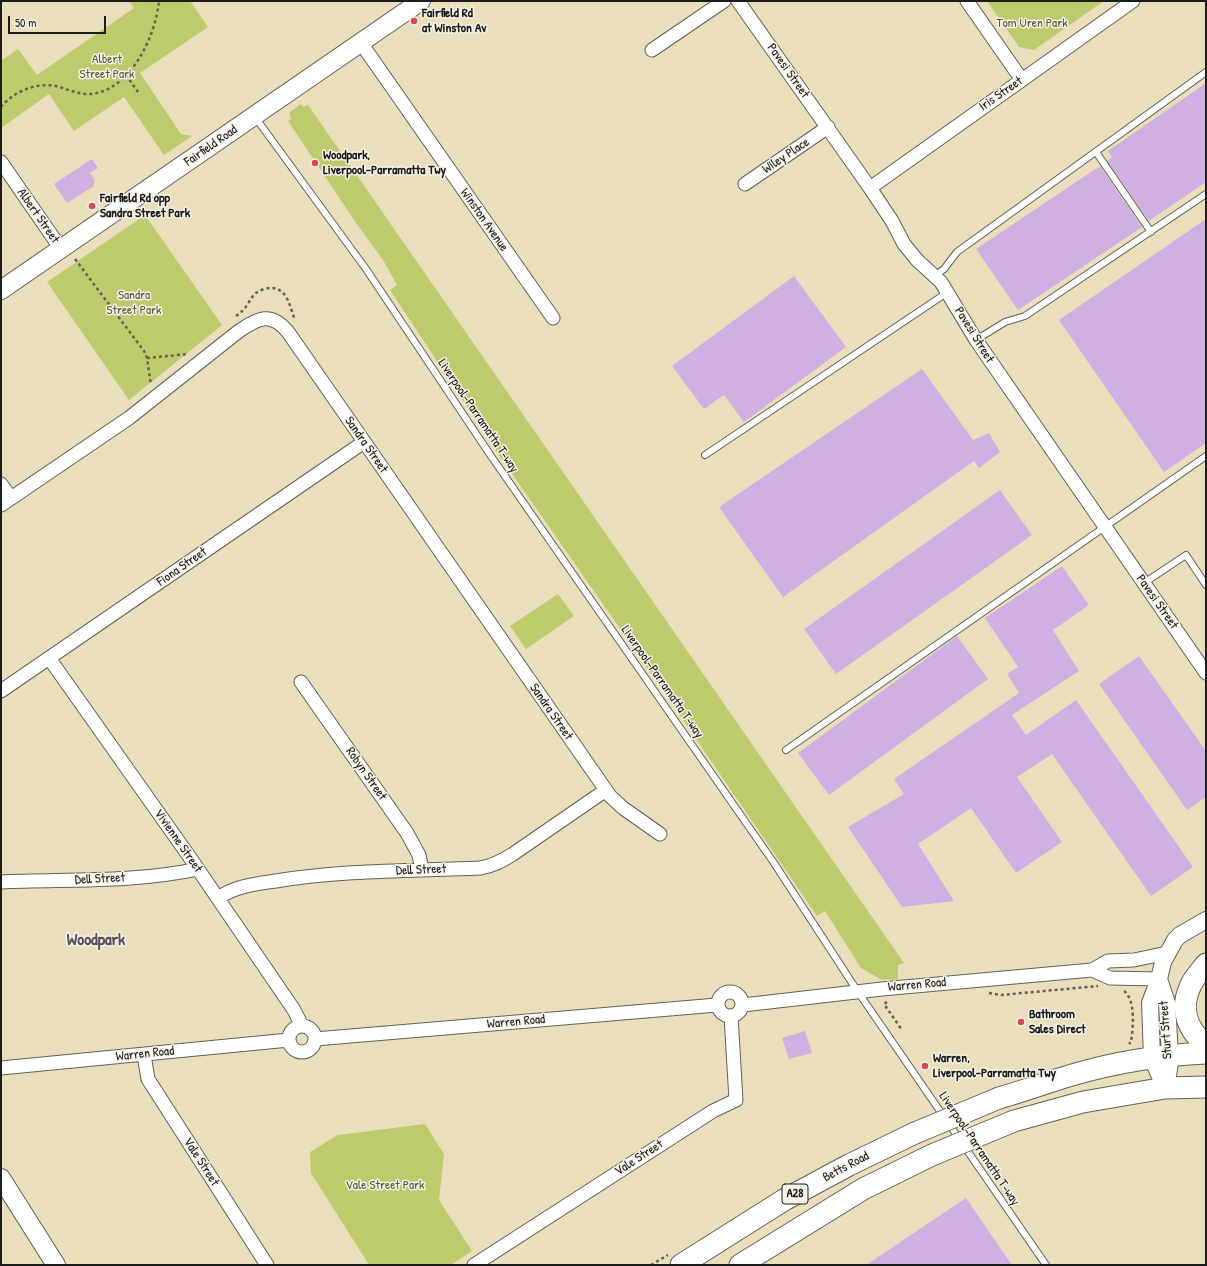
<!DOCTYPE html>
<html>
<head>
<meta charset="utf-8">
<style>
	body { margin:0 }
	#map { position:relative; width:1207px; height:1266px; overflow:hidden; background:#ebdebc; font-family:"Patrick Hand",sans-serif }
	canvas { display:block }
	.frame { position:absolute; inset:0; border:2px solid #1c1c1c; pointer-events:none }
	.scale { position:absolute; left:8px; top:16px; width:98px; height:18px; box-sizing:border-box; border:2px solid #1c1c1c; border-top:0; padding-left:5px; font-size:12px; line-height:14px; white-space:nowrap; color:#1c1c1c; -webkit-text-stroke:3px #f7f3e8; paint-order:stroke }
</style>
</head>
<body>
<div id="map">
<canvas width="1207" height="1266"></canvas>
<div class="frame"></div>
<div class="scale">50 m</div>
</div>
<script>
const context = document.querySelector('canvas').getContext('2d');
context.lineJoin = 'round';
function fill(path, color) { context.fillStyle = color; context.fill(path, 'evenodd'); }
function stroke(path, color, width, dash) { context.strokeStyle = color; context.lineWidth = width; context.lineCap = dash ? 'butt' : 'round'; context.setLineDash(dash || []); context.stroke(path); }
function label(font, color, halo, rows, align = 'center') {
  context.font = font + ' "Patrick Hand",sans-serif'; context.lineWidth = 3; context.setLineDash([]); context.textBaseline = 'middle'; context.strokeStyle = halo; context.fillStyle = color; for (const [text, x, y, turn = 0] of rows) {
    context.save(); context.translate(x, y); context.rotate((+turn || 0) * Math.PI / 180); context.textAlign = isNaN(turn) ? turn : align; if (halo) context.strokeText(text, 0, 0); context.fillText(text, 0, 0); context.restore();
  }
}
const green = new Path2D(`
	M129,1H190L208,27L140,73L181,134L192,136L164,155L124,97L74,131L49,94L1,128V61L18,49L37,75L134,8Z
	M987,1H1104L1034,50L1019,47Z
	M301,104L303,107L308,105L904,963L898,965V980L880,979L861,968L825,911L817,916L633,647L503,461L390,290L397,285L383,260L356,223L288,121L292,119L290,116V112Z
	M145,215L222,325L129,400L47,282Z
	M558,594L574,616L526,649L510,626Z
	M425,1124L444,1154L439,1200L472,1251L451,1265H369L311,1173L310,1152L338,1135Z`);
const building = new Path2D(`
	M1206,83V182L1149,221L1107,161L1112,157L1108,151Z
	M92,159L98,168L90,173L94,179V186L67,203L54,184Z
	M1100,166L1142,227L1018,310L976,249Z
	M1206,219V443L1164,472L1059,320Z
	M794,276L846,347L744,422L724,395L704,409L672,366Z
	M922,369L973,440L989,433L1000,452L979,468L974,461L783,597L719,507Z
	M1000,490L1032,535L836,674L804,629Z
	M1062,566L1089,605L1053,630L1079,671L1012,715L1026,735L1076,700L1193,867L1151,896L1052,754L1017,777L1062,842L1016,873L971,808L918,844L954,901L902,907L848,827L904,794L894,779L1019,693L1007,674L1018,667L985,618Z
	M957,636L988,679L829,795L798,753Z
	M1139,656L1206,751V797L1187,810L1099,684Z
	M805,1031L812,1053L789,1059L782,1038Z
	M966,1198L1012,1265H866Z`);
const path = new Path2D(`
	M126,75L138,92
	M1,107C13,92 36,82 56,86C68,89 78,95 91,94C131,90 156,35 159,1
	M75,259L144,351L147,358L151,385
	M236,316C240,313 244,310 247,305C250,301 252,296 256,293C260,290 266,288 271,288C288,288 290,308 295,320
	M147,358L188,354
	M1124,991C1136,1000 1133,1028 1131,1042L1129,1044
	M989,993L1001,995L1098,986
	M887,1002L884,1004L902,1030
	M651,1265L668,1255`);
const service = new Path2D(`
	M255,117L366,269L491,456L774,863L858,992L1046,1265
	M1096,152L1151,232
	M935,276L944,269L957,252L1206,72
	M976,340L1005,322L1025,316L1206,194
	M705,455L948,292
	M1144,583L1186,555L1206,585
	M786,750L1206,456`);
const minor = new Path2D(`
	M738,1L870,188L892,221L904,244L917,260L941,282L976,340L1206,673
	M967,1L1022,80
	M361,43L553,318
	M652,50L724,1
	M1,162L61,249
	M745,184L828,127
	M870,188L1133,1
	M1,484L11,498
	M1,505L129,418L239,331C258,318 271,311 288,332L610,796L623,808L660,834
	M49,658L191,859L294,1010L302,1026
	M301,682L407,833L419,855L422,870
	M1,691L364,442
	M1,882C66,879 133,883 198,869
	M218,898C235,886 255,884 276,881C343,870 412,871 480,868C493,866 502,861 513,854L606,790
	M1092,970L1110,978L1159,979
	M718 1004a12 12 0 1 1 24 0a12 12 0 1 1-24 0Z
	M743,1005L882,989L1092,970L1108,961L1134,960L1167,953
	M289 1039a13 13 0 1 1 26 0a13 13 0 1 1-26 0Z
	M315,1039L717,1005
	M144,1055L148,1079L267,1265
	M1,1068L289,1040
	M474,1265L713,1111L736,1100L731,1016`);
const tertiary = new Path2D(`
	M1159,979L1167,1003L1170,1056
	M1165,1088L1152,1058L1150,1003L1159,979L1163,962L1175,940L1180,935L1206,920`);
const secondary = new Path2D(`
	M1,290L421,1
	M1165,1088L1170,1056
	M1,1178L56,1265`);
const trunk = new Path2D(`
	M1206,964C1201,971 1193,978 1190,987C1180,1009 1187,1030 1206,1045
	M999,1098C1024,1091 1048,1082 1072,1075C1116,1062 1161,1055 1206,1053
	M1014,1121L1083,1102L1165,1088L1206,1087
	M681,1265L784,1200L849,1165L915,1133
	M740,1265L863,1189L932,1155`);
const trunkBridge = new Path2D(`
	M915,1133L999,1098
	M932,1155L1014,1121`);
const markers = [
	[414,21,4,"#d1495b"],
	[315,163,4,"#d1495b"],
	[92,206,4,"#d1495b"],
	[1021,1022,4,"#d1495b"],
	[925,1066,4,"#d1495b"]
];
const shields = [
	[795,1194,26]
];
const shieldNames = [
	["A28",795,1194]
];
const poiNames = [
	["Fairfield Rd",422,14],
	["at Winston Av",422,29],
	["Woodpark,",323,156],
	["Liverpool-Parramatta Twy",323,171],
	["Fairfield Rd opp",100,199],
	["Sandra Street Park",100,214],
	["Bathroom",1029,1015],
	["Sales Direct",1029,1030],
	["Warren,",933,1059],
	["Liverpool-Parramatta Twy",933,1074]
];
const parkNames = [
	["Tom Uren Park",1032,24],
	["Albert",107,60],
	["Street Park",107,75],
	["Sandra",134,296],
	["Street Park",134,311],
	["Vale Street Park",385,1186]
];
const streetNames = [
	["Pavesi Street",788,71,55],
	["Iris Street",1001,94,-35],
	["Fairfield Road",211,146,-35],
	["Wiley Place",786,156,-34],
	["Albert Street",38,216,55],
	["Winston Avenue",484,220,55],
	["Pavesi Street",974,335,58],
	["Liverpool–Parramatta T-way",478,416,56],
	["Sandra Street",366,445,55],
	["Fiona Street",182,567,-35],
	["Pavesi Street",1157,602,55],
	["Liverpool–Parramatta T-way",662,682,55],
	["Sandra Street",551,712,55],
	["Robyn Street",366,774,55],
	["Vivienne Street",178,841,55],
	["Dell Street",421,870,-2],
	["Dell Street",100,879,-3],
	["Warren Road",917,985,-5],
	["Warren Road",516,1022,-5],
	["Sturt Street",1166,1030,-94],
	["Warren Road",145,1054,-6],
	["Liverpool–Parramatta T-way",979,1149,56],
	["Vale Street",639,1158,-33],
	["Vale Street",201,1162,57],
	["Betts Road",846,1167,-28]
];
const districtNames = [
	["Woodpark",96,940]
];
fill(green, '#becb6d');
fill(building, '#d0b0e3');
stroke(service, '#646054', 8);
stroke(minor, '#646054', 15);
stroke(tertiary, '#646054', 18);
stroke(secondary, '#646054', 20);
stroke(trunk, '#646054', 23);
stroke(path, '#646054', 2.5, [3, 3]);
stroke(service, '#fff', 6);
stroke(minor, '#fff', 13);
stroke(tertiary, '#fff', 16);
stroke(secondary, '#fff', 18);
stroke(trunk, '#fff', 21);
stroke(trunkBridge, '#646054', 23, []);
stroke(trunkBridge, '#fff', 21);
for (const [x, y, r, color] of markers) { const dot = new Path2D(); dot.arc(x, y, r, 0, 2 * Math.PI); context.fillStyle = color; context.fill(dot); stroke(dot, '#f7f3e8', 1.5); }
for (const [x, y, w] of shields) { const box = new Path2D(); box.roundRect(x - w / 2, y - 10, w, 20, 3); context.fillStyle = '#f7f3e8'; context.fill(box); stroke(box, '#1c1c1c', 1); }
label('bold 12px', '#1c1c1c', null, shieldNames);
label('bold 13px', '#1c1c1c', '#f7f3e8', poiNames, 'left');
label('13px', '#555938', '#f7f3e8', parkNames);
label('13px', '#1c1c1c', '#f7f3e8', streetNames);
label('bold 17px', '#5b5062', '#f7f3e8', districtNames);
</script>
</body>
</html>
